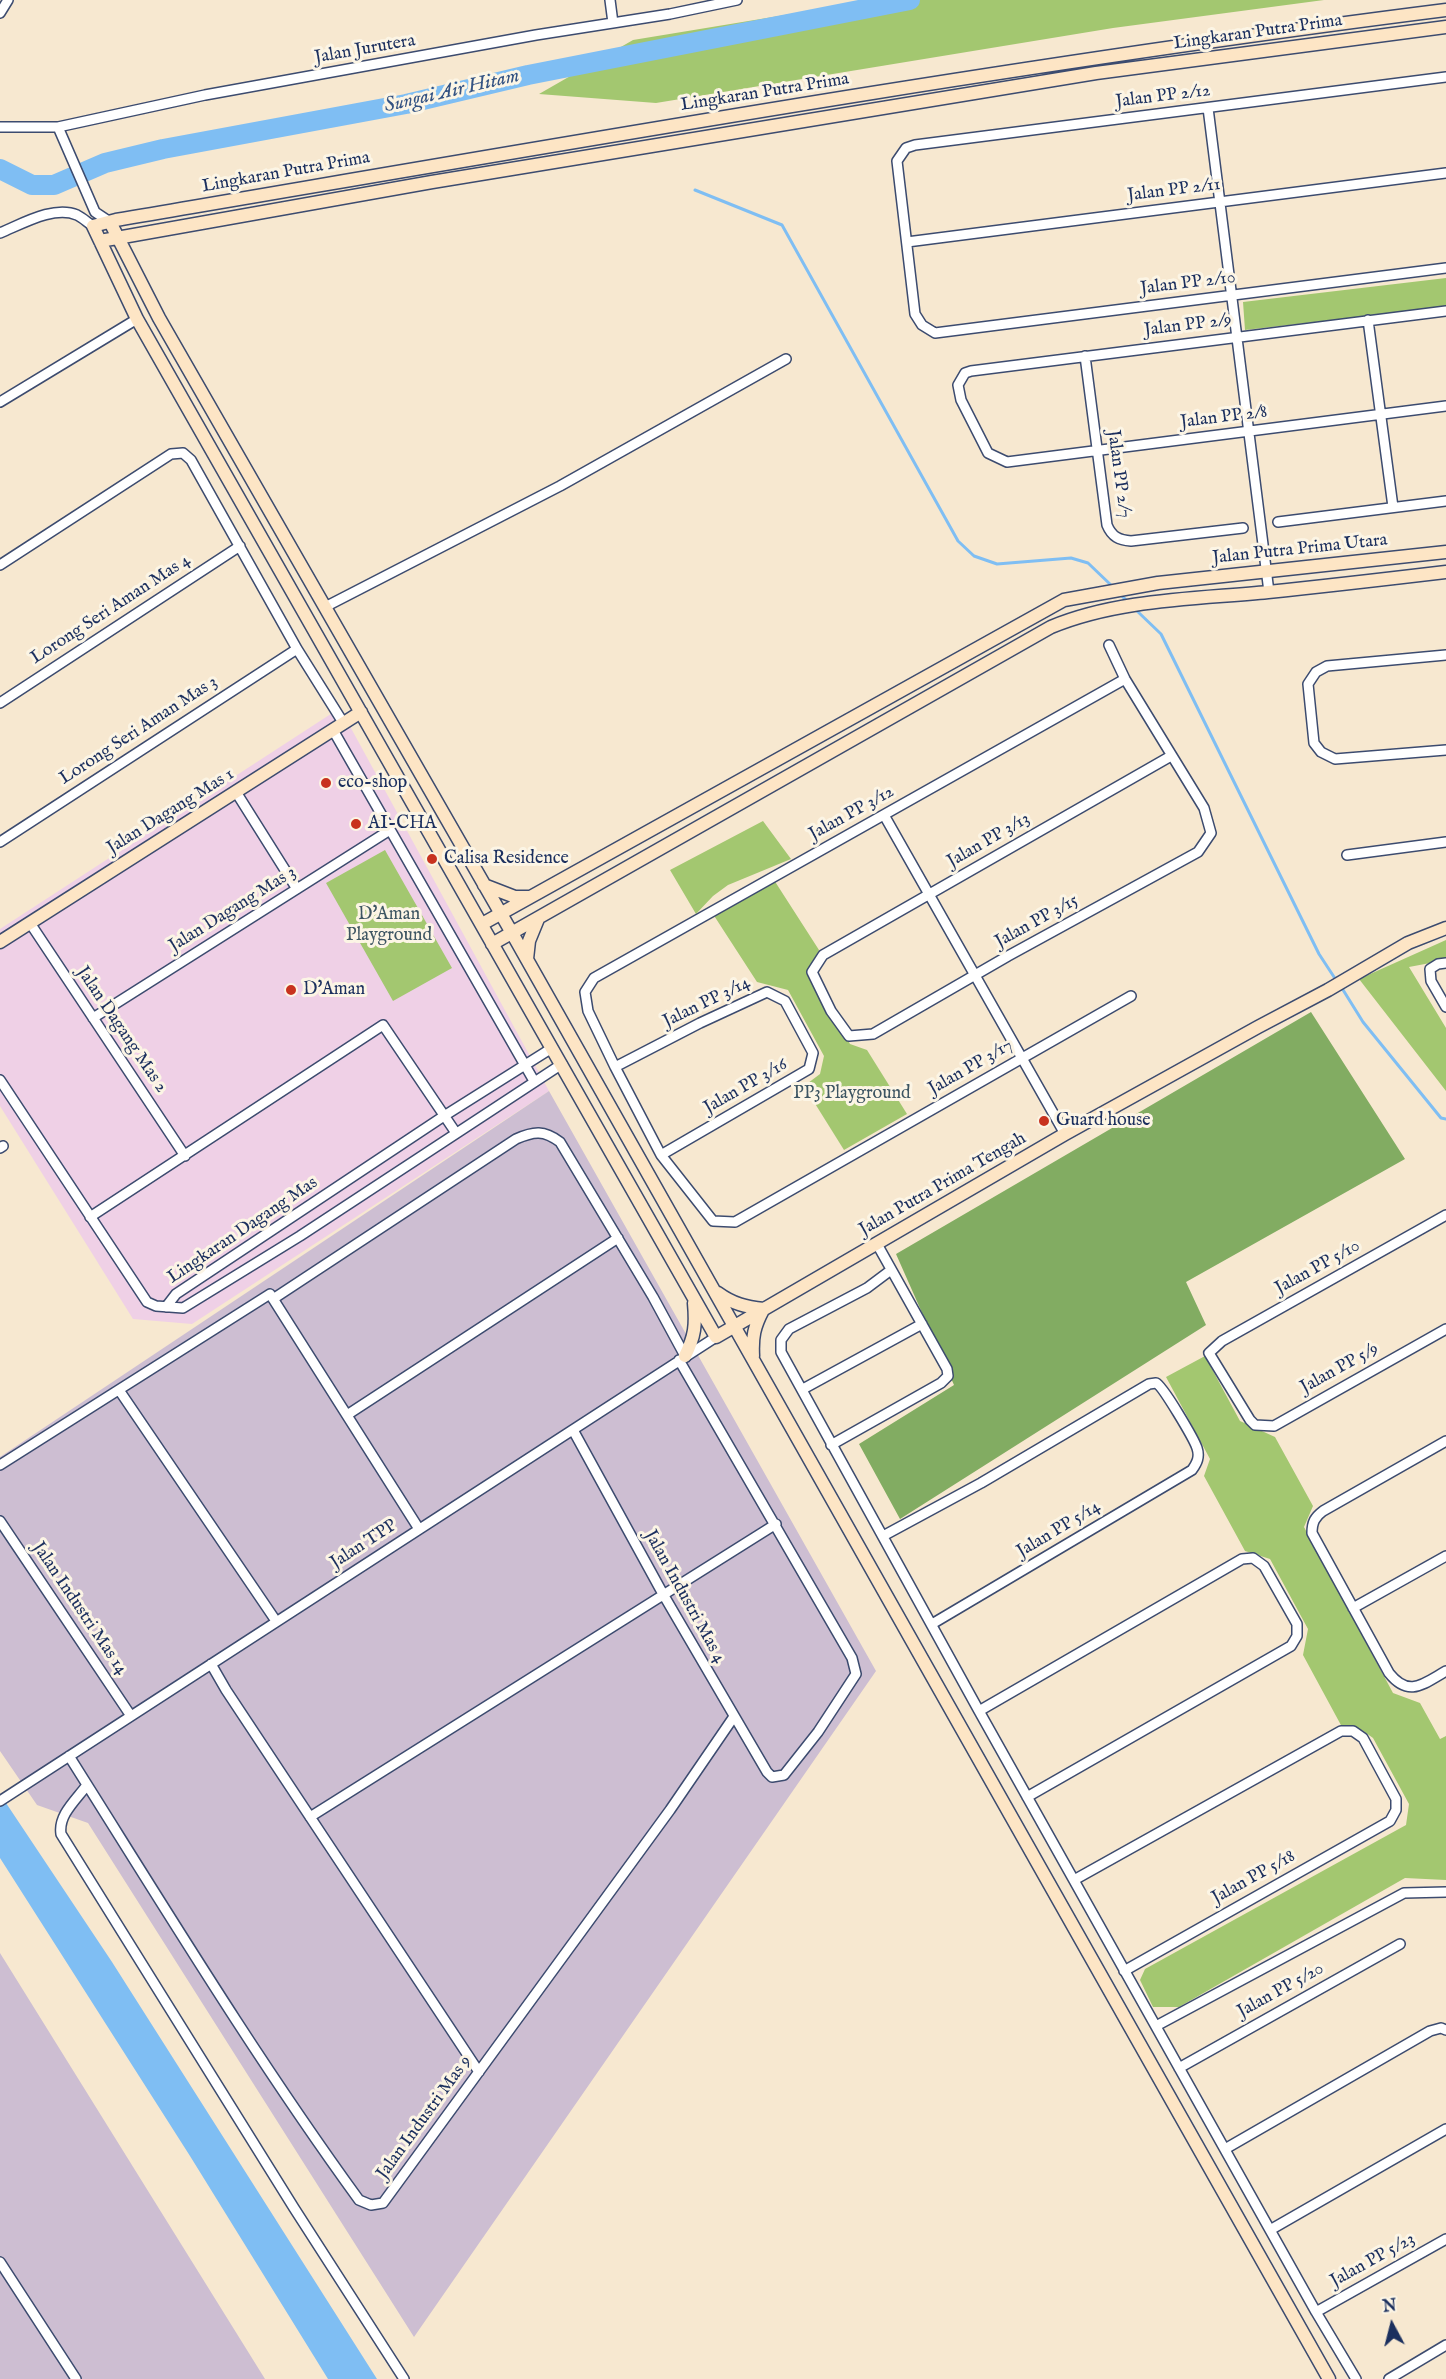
<!DOCTYPE html>
<html>
<head>
<meta charset="utf-8">
<style>
	body { margin:0 }
	#map { position:relative; width:1446px; height:2379px; overflow:hidden; background:#f7e8d0; font-family:"IM FELL English",serif }
	canvas { display:block }
	.north { position:absolute; left:1362px; top:2295px; width:60px; height:60px; -webkit-text-stroke:4px #fcf5e5; paint-order:stroke; rotate:353deg; font-size:16px; font-weight:700; line-height:24px; text-align:center; color:#1b2f5e }
	.north::after { content:''; display:block; margin:auto; width:21px; height:27px; background:#1b2f5e; clip-path:polygon(50% 0,100% 100%,50% 72%,0 100%) }
</style>
</head>
<body>
<div id="map">
<canvas width="1446" height="2379"></canvas>
<div class="north">N</div>
</div>
<script>
const context = document.querySelector('canvas').getContext('2d');
context.lineJoin = 'round';
function fill(path, color) { context.fillStyle = color; context.fill(path, 'evenodd'); }
function stroke(path, color, width, dash) { context.strokeStyle = color; context.lineWidth = width; context.lineCap = dash ? 'butt' : 'round'; context.setLineDash(dash || []); context.stroke(path); }
function label(font, color, halo, rows, align = 'center') {
  context.font = font + ' "IM FELL English",serif'; context.lineWidth = 6; context.setLineDash([]); context.textBaseline = 'middle'; context.strokeStyle = halo; context.fillStyle = color; for (const [text, x, y, turn = 0] of rows) {
    context.save(); context.translate(x, y); context.rotate((+turn || 0) * Math.PI / 180); context.textAlign = isNaN(turn) ? turn : align; if (halo) context.strokeText(text, 0, 0); context.fillText(text, 0, 0); context.restore();
  }
}
const built = new Path2D(`
	M340,708L549,1091L192,1324L133,1319L0,1106V929Z`);
const industrial = new Path2D(`
	M549,1091L876,1671L414,2337L88,1823L37,1805L0,1751V1457Z
	M0,1953L265,2379H0Z`);
const green = new Path2D(`
	M876,0H1324L1113,28L656,103L539,94L633,40Z
	M1446,278V307L1245,330L1243,302Z
	M763,821L791,859L728,885L713,896L696,914L670,870Z
	M385,850L452,968L393,1001L326,883Z
	M774,880L819,950L809,971L850,1044L867,1050L907,1114L844,1150L804,1086L820,1074L824,1056L788,990L757,982L711,911Z
	M1446,940V960L1409,967L1446,1028V1091L1359,979Z
	M1205,1356L1240,1421L1275,1437L1313,1506L1304,1527L1393,1693L1420,1703L1440,1739L1446,1736V1880L1405,1878L1179,2007H1153L1140,1980L1145,1969L1406,1825L1409,1804L1373,1738L1362,1730L1342,1727L1303,1655L1308,1629L1270,1559L1245,1551L1204,1476L1210,1459L1166,1377Z`);
const forest = new Path2D(`
	M1311,1012L1405,1159L1186,1282L1206,1325L900,1519L859,1444L954,1385L896,1254Z`);
const water = new Path2D(`
	M0,1794L112,1962L377,2379H328L190,2156L0,1858Z`);
const stream = new Path2D(`
	M695,190L782,225L958,541L974,556L997,564L1071,558L1088,563L1112,586
	M1119,593L1129,603
	M1136,610L1161,634L1319,954L1336,980
	M1340,985L1363,1022L1441,1118L1446,1119`);
const river = new Path2D(`
	M0,169L32,185H54L105,163L163,149L406,104L528,75L910,0`);
const street = new Path2D(`
	M610,0L613,23
	M0,13L8,0
	M1446,77L915,145L906,148L897,161L915,314L922,325L935,333L1446,268
	M1208,108L1269,592
	M0,127H58L205,95L536,35L670,14L737,0
	M58,127L95,212L110,222
	M0,233C22,224 54,205 77,215C83,218 88,223 93,226
	M907,242L1446,173
	M1446,311L971,371L965,373L958,385L961,400L988,453L1007,462L1446,406
	M1368,320L1393,507
	M1085,356L1107,525C1112,537 1119,540 1131,541L1243,528
	M0,402L137,319
	M1278,522L1446,501
	M0,565L171,454L183,453L191,460L297,649L344,724
	M325,607L560,486L786,359
	M1109,645L1125,679L1204,808L1211,833L1198,852L1008,956L873,1034L849,1036L831,1011L812,972L823,955L1171,756
	M1446,655L1327,666L1316,672L1308,684L1314,743L1321,752L1335,759L1446,750
	M1125,679L594,978L585,992L588,1011L615,1067L661,1155L713,1221L735,1222L1131,996
	M0,703L240,546
	M333,730L534,1081
	M236,792L297,889
	M884,815L1065,1134
	M0,842L297,649
	M1347,855L1446,842
	M30,923L185,1156
	M1446,963L1438,964L1430,969L1431,981L1446,1007
	M93,1018L390,830
	M615,1067L700,1023L767,992L785,1001L813,1053L809,1069L661,1155
	M0,1080L147,1302L156,1306L183,1308L300,1236L562,1064
	M0,1148L3,1146
	M1446,1215L1222,1341L1209,1353L1250,1420L1255,1425L1274,1426L1446,1329
	M90,1217L383,1025L456,1133
	M891,1270L867,1288L789,1329L781,1340V1352L979,1711L1316,2312L1356,2379
	M273,1299L516,1139C534,1131 544,1130 560,1142L653,1297L685,1356
	M166,1307L176,1294L444,1116L552,1048
	M803,1389L922,1324
	M119,1390L276,1621
	M347,1415L618,1238
	M573,1430L663,1594L767,1772L772,1777L784,1775L818,1732L856,1674L852,1658L679,1360
	M1446,1441L1323,1511C1315,1517 1312,1522 1312,1533L1389,1673C1409,1698 1423,1684 1446,1671
	M831,1445L941,1383L948,1376L947,1369L877,1244
	M0,1465L270,1294L419,1529
	M0,1521L131,1716
	M883,1536L981,1483L1149,1384L1156,1383C1163,1386 1194,1439 1197,1448C1200,1457 1197,1463 1192,1470L932,1624
	M1353,1608L1446,1556
	M211,1664L226,1690L479,2072
	M979,1711L1242,1559L1253,1558L1264,1566L1297,1624V1636L1291,1646L1027,1797
	M69,1756C163,1905 255,2057 359,2200L371,2205L383,2203L670,1810L733,1718
	M87,1785C76,1800 58,1815 61,1834L294,2208L404,2379
	M0,1801L716,1337
	M310,1817L776,1524
	M1074,1880L1341,1731H1353L1363,1738L1396,1799V1810L1390,1821L1124,1971
	M1156,2026L1404,1893L1446,1892
	M1179,2068L1400,1944
	M1225,2149L1430,2031L1441,2028L1446,2030
	M1270,2230L1446,2129
	M0,2262L76,2379
	M1316,2312L1446,2239
	M1389,2379L1446,2345`);
const secondary = new Path2D(`
	M1446,10C1001,66 558,145 116,220L93,226L137,319L716,1337L1065,1134L1258,1027L1328,990L1408,943L1446,928
	M110,222L159,318L512,933L1329,2379
	M100,241L432,182L1096,73L1446,27
	M484,885L515,897H529
	M482,924L1064,600L1158,583L1446,552
	M0,942L361,712
	M492,944L1051,627C1118,599 1197,599 1268,592C1327,586 1387,579 1446,572
	M527,959L529,941L538,919
	M718,1293C733,1304 746,1307 764,1309
	M685,1356C695,1336 696,1325 694,1303
	M753,1356C752,1337 754,1327 763,1310`);
const markers = [
	[326,783,6,"#c8321e"],
	[356,824,6,"#c8321e"],
	[432,859,6,"#c8321e"],
	[291,990,6,"#c8321e"],
	[1044,1121,6,"#c8321e"]
];
const streetNames = [
	["Lingkaran Putra Prima",1258,33,-8],
	["Jalan Jurutera",365,50,-10],
	["Lingkaran Putra Prima",765,93,-9],
	["Jalan PP 2/12",1163,97,-7],
	["Lingkaran Putra Prima",286,173,-10],
	["Jalan PP 2/11",1174,191,-7],
	["Jalan PP 2/10",1188,284,-7],
	["Jalan PP 2/9",1188,326,-7],
	["Jalan PP 2/8",1224,418,-7],
	["Jalan PP 2/7",1118,474,82],
	["Jalan Putra Prima Utara",1300,550,-6],
	["Lorong Seri Aman Mas 4",111,610,-33],
	["Lorong Seri Aman Mas 3",139,731,-33],
	["Jalan Dagang Mas 1",171,812,-32],
	["Jalan PP 3/12",852,814,-29],
	["Jalan PP 3/13",989,841,-30],
	["Jalan Dagang Mas 3",233,910,-32],
	["Jalan PP 3/15",1037,922,-29],
	["Jalan PP 3/14",707,1003,-26],
	["Jalan Dagang Mas 2",121,1030,56],
	["Jalan PP 3/17",971,1068,-30],
	["Jalan PP 3/16",746,1087,-30],
	["Jalan Putra Prima Tengah",943,1185,-30],
	["Lingkaran Dagang Mas",243,1231,-34],
	["Jalan PP 5/10",1318,1268,-29],
	["Jalan PP 5/9",1340,1369,-29],
	["Jalan PP 5/14",1059,1530,-31],
	["Jalan TPP",364,1545,-33],
	["Jalan Industri Mas 4",684,1597,61],
	["Jalan Industri Mas 14",79,1609,56],
	["Jalan PP 5/18",1254,1878,-29],
	["Jalan PP 5/20",1281,1991,-29],
	["Jalan Industri Mas 9",425,2118,-54],
	["Jalan PP 5/23",1373,2261,-29]
];
const poiNames = [
	["eco-shop",338,783],
	["AI-CHA",368,824],
	["Calisa Residence",444,859],
	["D'Aman",303,990],
	["Guard house",1056,1121]
];
const parkNames = [
	["D'Aman",389,915],
	["Playground",389,936],
	["PP3 Playground",852,1094]
];
const waterNames = [
	["Sungai Air Hitam",452,92,-13]
];
fill(built, '#efd0e6');
fill(industrial, '#cdbed2');
fill(green, '#a3c770');
fill(forest, '#82ac62');
fill(water, '#7fbef3');
stroke(stream, '#7fbef3', 3);
stroke(river, '#7fbef3', 20);
stroke(street, '#3c4b6f', 12);
stroke(secondary, '#3c4b6f', 15);
stroke(street, '#fff', 9);
stroke(secondary, '#fde5c5', 12);
for (const [x, y, r, color] of markers) { const dot = new Path2D(); dot.arc(x, y, r, 0, 2 * Math.PI); context.fillStyle = color; context.fill(dot); stroke(dot, '#fcf5e5', 2); }
label('18px', '#1b2f5e', '#fcf5e5', streetNames);
label('18px', '#1b2f5e', '#fcf5e5', poiNames, 'left');
label('18px', '#3d5562', '#fcf5e5', parkNames);
label('italic 20px', '#345383', '#fcf5e5', waterNames);
</script>
</body>
</html>
